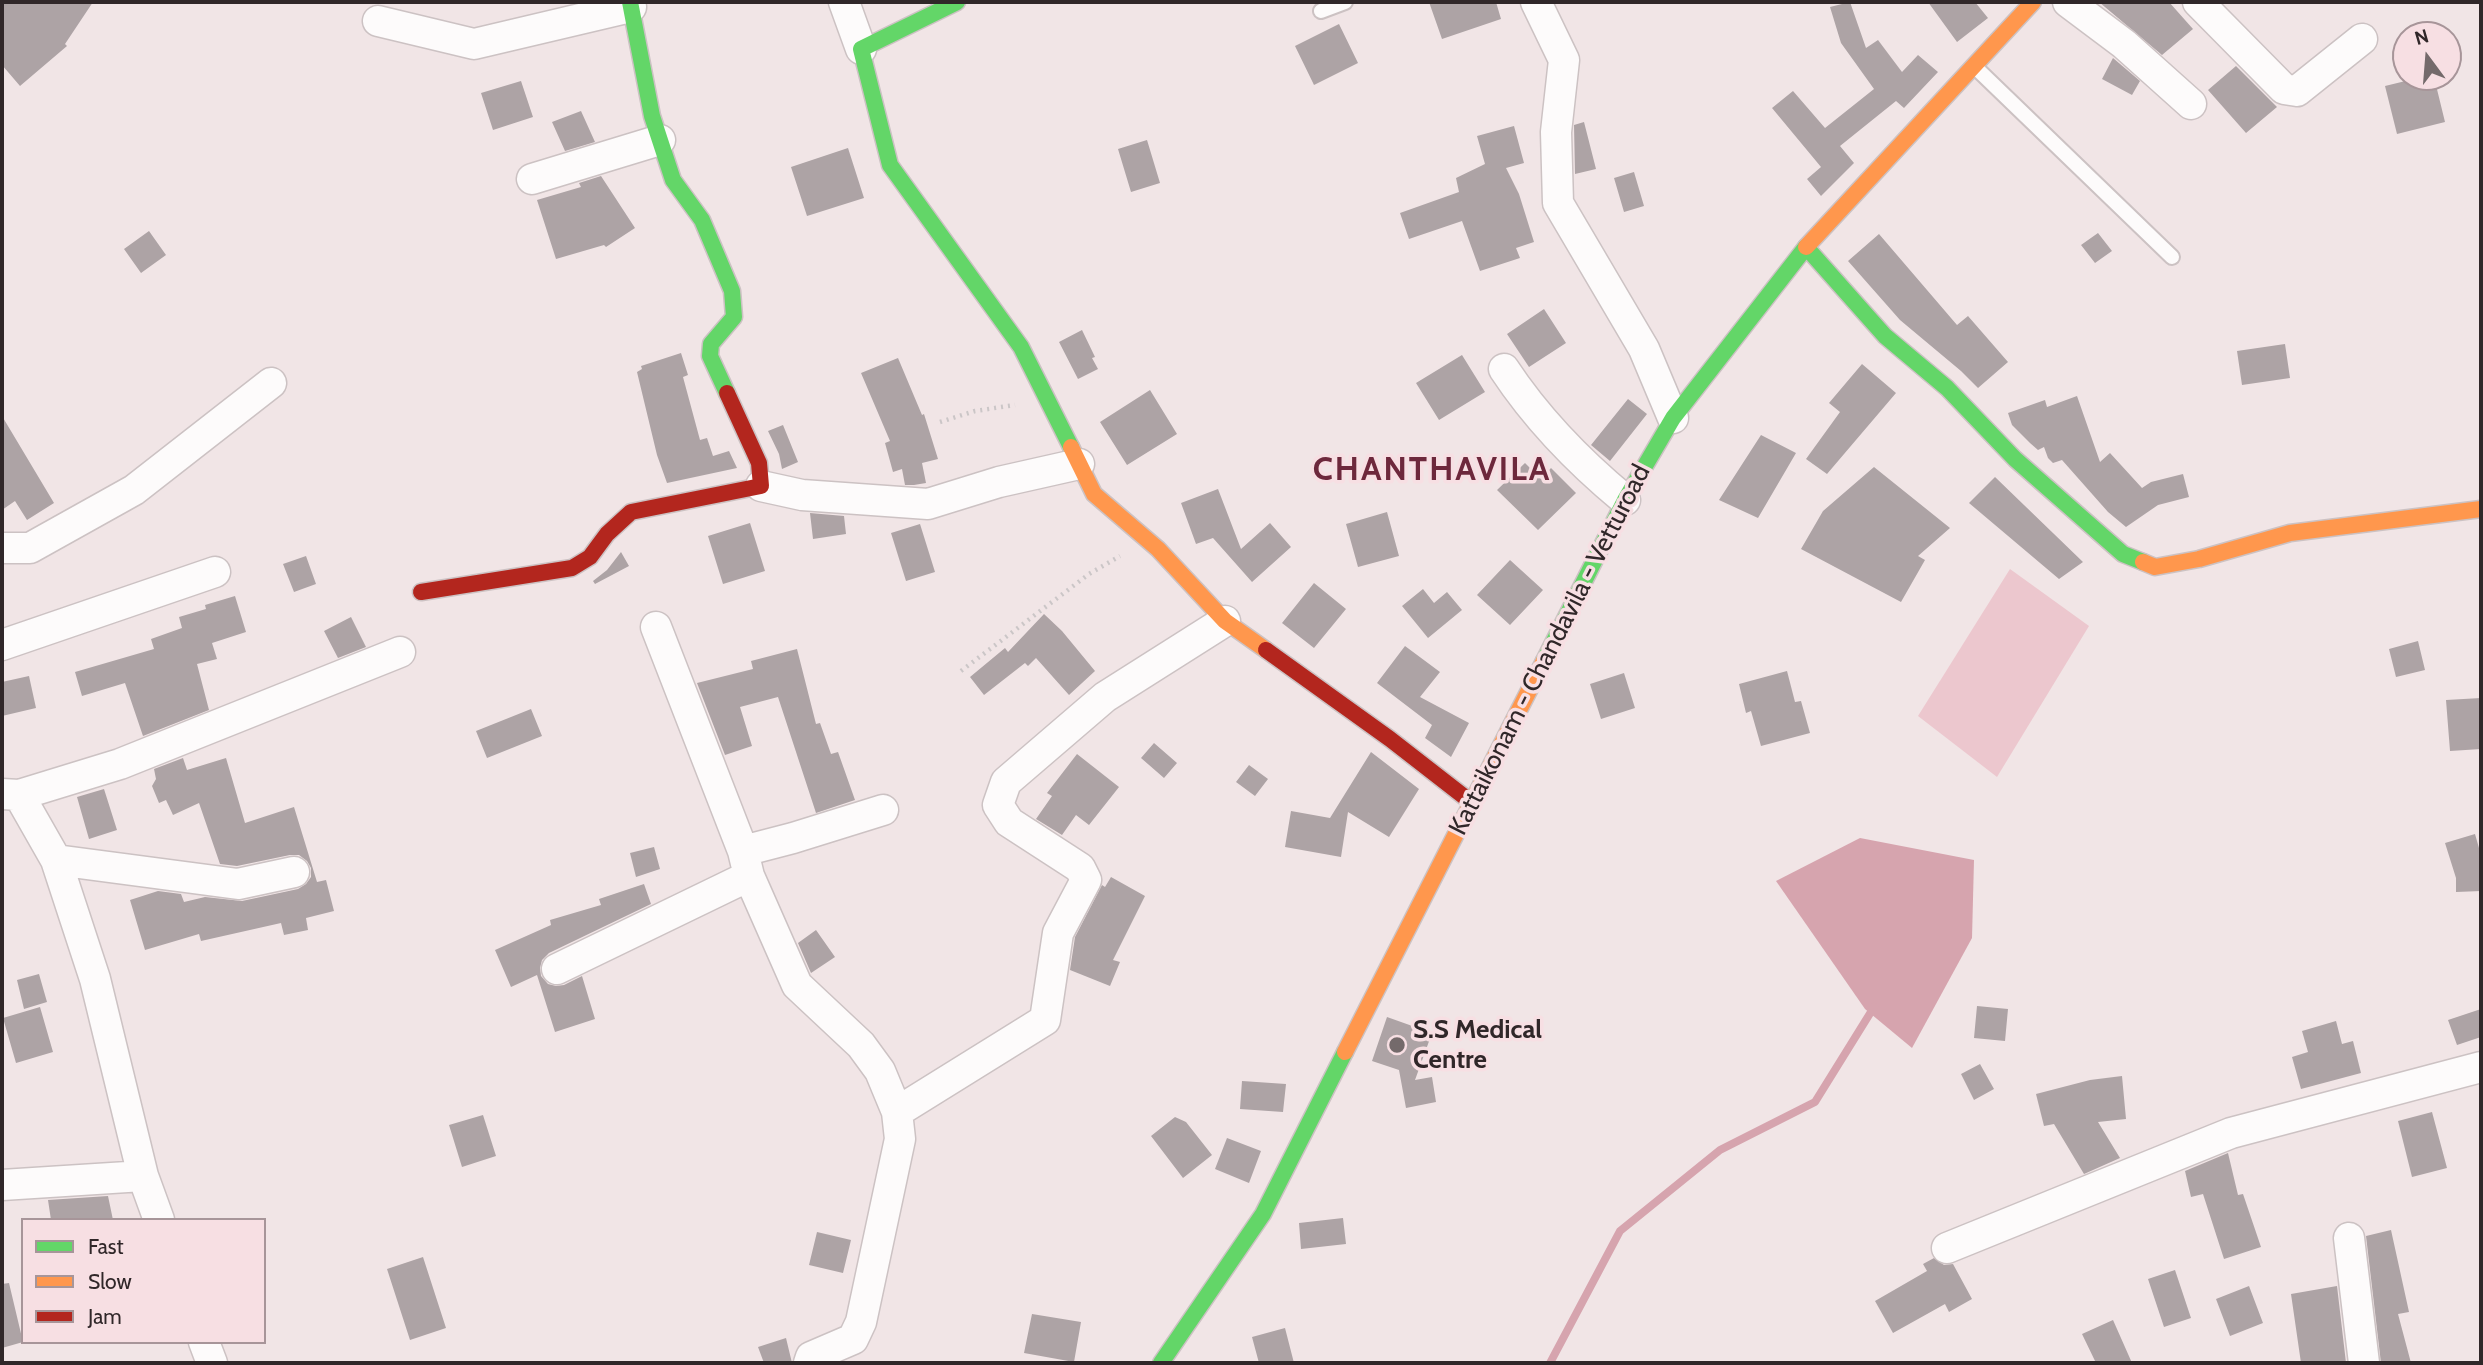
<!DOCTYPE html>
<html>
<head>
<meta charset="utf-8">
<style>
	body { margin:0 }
	#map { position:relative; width:2483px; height:1365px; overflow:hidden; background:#f1e5e6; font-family:Cabin,sans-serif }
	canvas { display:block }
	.frame { position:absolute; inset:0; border:4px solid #302729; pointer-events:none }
	.legend { position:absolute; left:21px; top:1218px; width:245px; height:126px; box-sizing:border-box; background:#f7dfe3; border:2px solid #a79599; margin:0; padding:9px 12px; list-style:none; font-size:21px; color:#302729 }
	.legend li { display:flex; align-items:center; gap:14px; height:35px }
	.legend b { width:35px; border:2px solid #a79599 }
	.north { position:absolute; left:2392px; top:21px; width:70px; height:70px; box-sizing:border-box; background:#f7dfe3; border:2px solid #a79599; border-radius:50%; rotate:344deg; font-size:19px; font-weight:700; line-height:28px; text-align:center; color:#302729 }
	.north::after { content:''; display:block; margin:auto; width:24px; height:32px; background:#746a6b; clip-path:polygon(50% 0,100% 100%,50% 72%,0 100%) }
</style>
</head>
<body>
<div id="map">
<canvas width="2483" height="1365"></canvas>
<div class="frame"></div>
<ul class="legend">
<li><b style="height:9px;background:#63d668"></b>Fast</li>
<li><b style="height:9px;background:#ff974d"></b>Slow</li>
<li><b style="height:9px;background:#b3261e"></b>Jam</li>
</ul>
<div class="north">N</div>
</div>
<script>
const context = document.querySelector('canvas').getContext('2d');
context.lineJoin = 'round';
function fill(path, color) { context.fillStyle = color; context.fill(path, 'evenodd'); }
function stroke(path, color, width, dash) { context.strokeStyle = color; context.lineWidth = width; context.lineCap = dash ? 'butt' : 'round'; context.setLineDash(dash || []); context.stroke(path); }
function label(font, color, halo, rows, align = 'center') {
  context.font = font + ' Cabin,sans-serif'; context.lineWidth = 7; context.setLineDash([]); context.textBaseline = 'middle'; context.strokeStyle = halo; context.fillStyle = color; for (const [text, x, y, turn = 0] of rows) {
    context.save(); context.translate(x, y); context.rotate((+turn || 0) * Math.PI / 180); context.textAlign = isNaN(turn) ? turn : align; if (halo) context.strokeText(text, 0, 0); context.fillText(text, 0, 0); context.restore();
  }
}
const green = new Path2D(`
	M2010,569L2089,626L1997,777L1918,716Z`);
const water = new Path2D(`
	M1860,838L1974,860L1972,938L1912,1048L1865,1009L1776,881Z`);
const stream = new Path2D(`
	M1550,1363L1620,1231L1720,1150L1815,1102L1874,1007`);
const building = new Path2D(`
	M2,2H93L65,44L67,46L20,86L2,65Z
	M1429,2H1496L1501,19L1442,39Z
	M1850,2L1866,48L1878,40L1902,72L1918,55L1938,72L1904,108L1896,101L1840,146L1854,163L1821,196L1807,179L1821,167L1772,108L1793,91L1825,128L1874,89L1841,43L1830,7Z
	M1928,2H1975L1988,18L1957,42Z
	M2099,2H2169L2193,29L2162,55Z
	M1339,24L1358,63L1314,85L1295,46Z
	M2113,58L2140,81L2132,95L2102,79Z
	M2236,66L2277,107L2246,133L2208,90Z
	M2422,77H2434L2445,122L2397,134L2385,86Z
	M521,81L533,117L493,130L481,93Z
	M581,111L595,142L565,151L552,122Z
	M1584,122L1596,169L1575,174L1574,125Z
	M1514,126L1524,163L1506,168L1519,194L1534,242L1516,248L1520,258L1480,271L1462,221L1409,239L1400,213L1459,192L1456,178L1485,164L1477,136Z
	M1147,140L1160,183L1131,192L1118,149Z
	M848,148L864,198L807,216L791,167Z
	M1634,172L1644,206L1624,212L1614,178Z
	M601,176L635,228L606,247L604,245L556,259L537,200L581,187L579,183Z
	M149,231L166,255L141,273L124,249Z
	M2098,233L2112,251L2095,263L2081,245Z
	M1879,234L1957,325L1968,316L2008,362L1978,388L1961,371L1900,320L1848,261Z
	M1544,309L1566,343L1529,367L1507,334Z
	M1082,330L1095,357L1092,358L1098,369L1078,379L1059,342Z
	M2285,344L2290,378L2242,385L2237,351Z
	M681,353L688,375L683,377L700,440L707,438L713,456L729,451L737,468L667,483L657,455L637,372L642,369L641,366Z
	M1462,355L1485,392L1439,420L1416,383Z
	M898,358L922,415L924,414L938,459L922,463L926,483L914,485H905L902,469L893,472L885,443L890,441L861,373Z
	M1862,364L1896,393L1827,474L1806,459L1840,412L1829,403Z
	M1150,390L1177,434L1127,465L1100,422Z
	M2077,396L2100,462L2110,453L2142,488L2151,482L2183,474L2189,497L2158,505L2126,527L2108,512L2062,460L2053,463L2048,458L2044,447L2038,450L2030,443L2012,425L2008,413L2045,400L2047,407Z
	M1628,399L1647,414L1610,461L1591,445Z
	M2,416L54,503L27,520L15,501L2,510Z
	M783,425L798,462L782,469L779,454L768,431Z
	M1761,435L1796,453L1758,518L1719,500Z
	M1525,463L1541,479L1551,468L1576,493L1538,530L1497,490Z
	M1874,467L1950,528L1918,556L1925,560L1901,602L1801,549L1823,511Z
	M1995,477L2083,562L2059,579L1969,503Z
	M1218,489L1241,549L1270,523L1291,547L1252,582L1213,538L1196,544L1181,503Z
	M1387,512L1399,556L1358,567L1346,524Z
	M810,513L844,516L846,534L813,539Z
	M750,523L765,571L723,584L708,536Z
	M920,524L935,572L906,581L891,533Z
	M621,552L629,566L595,584L593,581L607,570Z
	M306,556L316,584L294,592L283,564Z
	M1510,560L1543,590L1510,625L1477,595Z
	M1314,583L1346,609L1314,648L1282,623Z
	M1423,589L1434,603L1447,592L1462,610L1428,638L1402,606Z
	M235,596L246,632L212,643L217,659L197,664L209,710L143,736L125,683L82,696L75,672L154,649L151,639L182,628L179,617L206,609L205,605Z
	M1044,614L1062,631L1095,671L1069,695L1036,658L1028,666L1025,663L984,695L970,677L1005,648L1008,652Z
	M351,617L366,647L338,658L324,631Z
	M2418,641L2425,670L2396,677L2389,649Z
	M1405,646L1440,672L1420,697L1469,723L1451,757L1425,738L1432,725L1377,683Z
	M797,649L816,724L820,723L831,754L838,752L855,800L816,813L778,697L740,707L752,746L725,755L697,683L753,669L751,661Z
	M1787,671L1795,702L1801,701L1810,733L1761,746L1751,711L1746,713L1739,684Z
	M1624,673L1635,708L1601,719L1590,684Z
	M29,676L36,708L2,716V682Z
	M2481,698V749L2450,751L2446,700Z
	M531,709L542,736L487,758L476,731Z
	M1154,743L1177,763L1164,778L1141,758Z
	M1371,752L1419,789L1389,837L1348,812L1341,857L1285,847L1291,811L1330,818Z
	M1077,754L1119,787L1089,825L1076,815L1062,835L1036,819L1052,796L1047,793Z
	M183,758L187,770L226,758L245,823L294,807L317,882L326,880L334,911L306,918L308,930L284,935L281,923L201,941L199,934L145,950L130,900L158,891L181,894L184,902L205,897L242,901L298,889L306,884L311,877V868L307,861L299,855H290L237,866L220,864L199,803L173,815L166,800L159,803L152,786L156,779L154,769Z
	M1249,765L1268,779L1255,796L1236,782Z
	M104,789L117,830L89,839L77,797Z
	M2475,834L2481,855V891L2456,892V878L2445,843Z
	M654,847L660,869L636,877L630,853Z
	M1111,877L1145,896L1113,960L1120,962L1110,986L1070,970L1075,937L1102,885L1105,887Z
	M644,884L651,904L549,953L542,960L540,968L541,976L548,984L556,986L564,985L582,976L595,1019L555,1032L537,975L511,987L495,950L551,925L550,920L601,905L599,899Z
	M816,930L835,957L811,973L798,943Z
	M39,974L47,1002L24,1009L17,980Z
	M1977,1006L2008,1009L2005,1041L1974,1038Z
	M40,1007L53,1052L16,1063L3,1018Z
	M2481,1009V1037L2457,1045L2448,1020Z
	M1387,1017L1432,1033L1415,1080L1432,1077L1436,1102L1406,1108L1399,1070L1372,1061Z
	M2336,1021L2342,1044L2353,1041L2361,1073L2301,1089L2292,1057L2308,1052L2302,1031Z
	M1980,1064L1994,1089L1974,1100L1961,1074Z
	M2122,1076L2126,1119L2098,1122L2120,1158L2084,1174L2054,1124L2044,1126L2036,1094L2090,1080Z
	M1242,1081L1286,1084L1283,1112L1240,1109Z
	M2432,1112L2447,1168L2412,1177L2398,1121Z
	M483,1115L496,1156L462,1167L449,1125Z
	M1175,1117L1186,1122L1212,1155L1183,1178L1151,1136Z
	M1227,1138L1261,1151L1249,1183L1215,1169Z
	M2228,1153L2238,1195L2243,1194L2261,1247L2224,1259L2203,1194L2191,1197L2185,1171Z
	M108,1196L113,1220H51L48,1200Z
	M1343,1218L1346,1244L1301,1249L1299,1223Z
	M2391,1230L2409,1312L2398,1314L2411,1363H2381L2366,1236Z
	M817,1232L851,1240L843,1273L809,1265Z
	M423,1257L446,1328L410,1340L387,1269Z
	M1934,1258L1944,1265L1953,1264L1972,1299L1949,1312L1945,1304L1893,1333L1875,1301L1927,1271L1923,1264Z
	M2175,1270L2191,1318L2164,1327L2148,1279Z
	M9,1283L23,1342L2,1348V1284Z
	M2249,1286L2263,1323L2230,1336L2216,1299Z
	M2337,1286L2346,1363H2301L2291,1294Z
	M1032,1314L1081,1322L1074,1362L1024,1353Z
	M2113,1320L2132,1363H2096L2082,1334Z
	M1285,1328L1294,1363H1259L1252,1337Z
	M786,1338L792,1363H764L758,1347Z`);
const path = new Path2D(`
	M940,422L975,411L1015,405
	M961,671L1089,574L1120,556`);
const lane = new Path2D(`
	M1321,11L1345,2
	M1974,66L2172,257`);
const street = new Path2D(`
	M844,2L861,49
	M1536,2L1564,60L1556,132L1558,203L1644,349L1673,418
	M2068,2L2124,44L2191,104
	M2198,2L2284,89L2297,91L2362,39
	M378,21L474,44L631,7
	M532,179L660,140
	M1504,369C1537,419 1579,462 1625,500
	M761,486L802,495L928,504L999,482L1079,464
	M2,548H30L134,490L271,383
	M656,627L743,851
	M2,645L215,572
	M2,794L19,795L56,860L95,979L143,1176L159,1220
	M19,795L120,764L400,652
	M56,860L238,884L294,872
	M749,876L797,985L861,1045L880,1071L897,1112L900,1139L861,1322L853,1339L811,1357L809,1363
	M557,969L749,876L743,851L793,838L883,810
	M897,1112L1045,1020L1058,933L1086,880L1080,868L1009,822L998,805L1006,782L1105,697L1225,621
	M2,1185L143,1176
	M2349,1238L2364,1363
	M1947,1248L2231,1133L2481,1067
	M204,1342L212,1363`);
const fast = new Path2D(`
	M630,2L652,116L673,180L702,220L732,291L734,317L711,344L710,356L727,393
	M957,2L861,49L890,165L1021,347L1071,447
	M1806,247L1885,336L1947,388L2015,459L2123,554L2143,562
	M1544,661L1625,500L1673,418L1806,247
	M1161,1363L1263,1214L1345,1052`);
const slow = new Path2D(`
	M1806,247L2033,2
	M1071,447L1094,494L1158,549L1225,621L1266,650
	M2143,562L2155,567L2199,559L2290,533L2481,509
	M1345,1052L1544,661`);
const jam = new Path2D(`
	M421,592L572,568L590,557L607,534L631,512L761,486L759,463L727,393
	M1266,650L1390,739L1471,802`);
const markers = [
	[1397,1045,9,"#746a6b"]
];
const streetNames = [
	["Kattaikonam - Chandavila - Vetturoad",1550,650,-63]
];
const poiNames = [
	["S.S Medical",1413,1030],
	["Centre",1413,1060]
];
const districtNames = [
	["CHANTHAVILA",1432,470]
];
fill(green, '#ecc7ce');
fill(water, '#d6a4ae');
stroke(stream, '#d6a4ae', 8);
fill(building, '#ada3a5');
stroke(lane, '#ccc2c3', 18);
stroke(street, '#ccc2c3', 33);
stroke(fast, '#ccc2c3', 19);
stroke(slow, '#ccc2c3', 19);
stroke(jam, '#ccc2c3', 19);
stroke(path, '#cbc6c7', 4.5, [2, 5]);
stroke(lane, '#fdfbfb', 14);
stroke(street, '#fdfbfb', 30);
stroke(fast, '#63d668', 16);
stroke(slow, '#ff974d', 16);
stroke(jam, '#b3261e', 16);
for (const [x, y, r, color] of markers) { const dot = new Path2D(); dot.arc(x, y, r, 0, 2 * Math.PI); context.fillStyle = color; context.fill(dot); stroke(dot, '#f7dfe3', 2.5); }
label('26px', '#302729', '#f7dfe3', streetNames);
label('bold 26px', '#302729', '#f7dfe3', poiNames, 'left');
context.letterSpacing = '2px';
label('bold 33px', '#6d283c', '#f7dfe3', districtNames);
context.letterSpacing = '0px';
</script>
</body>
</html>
